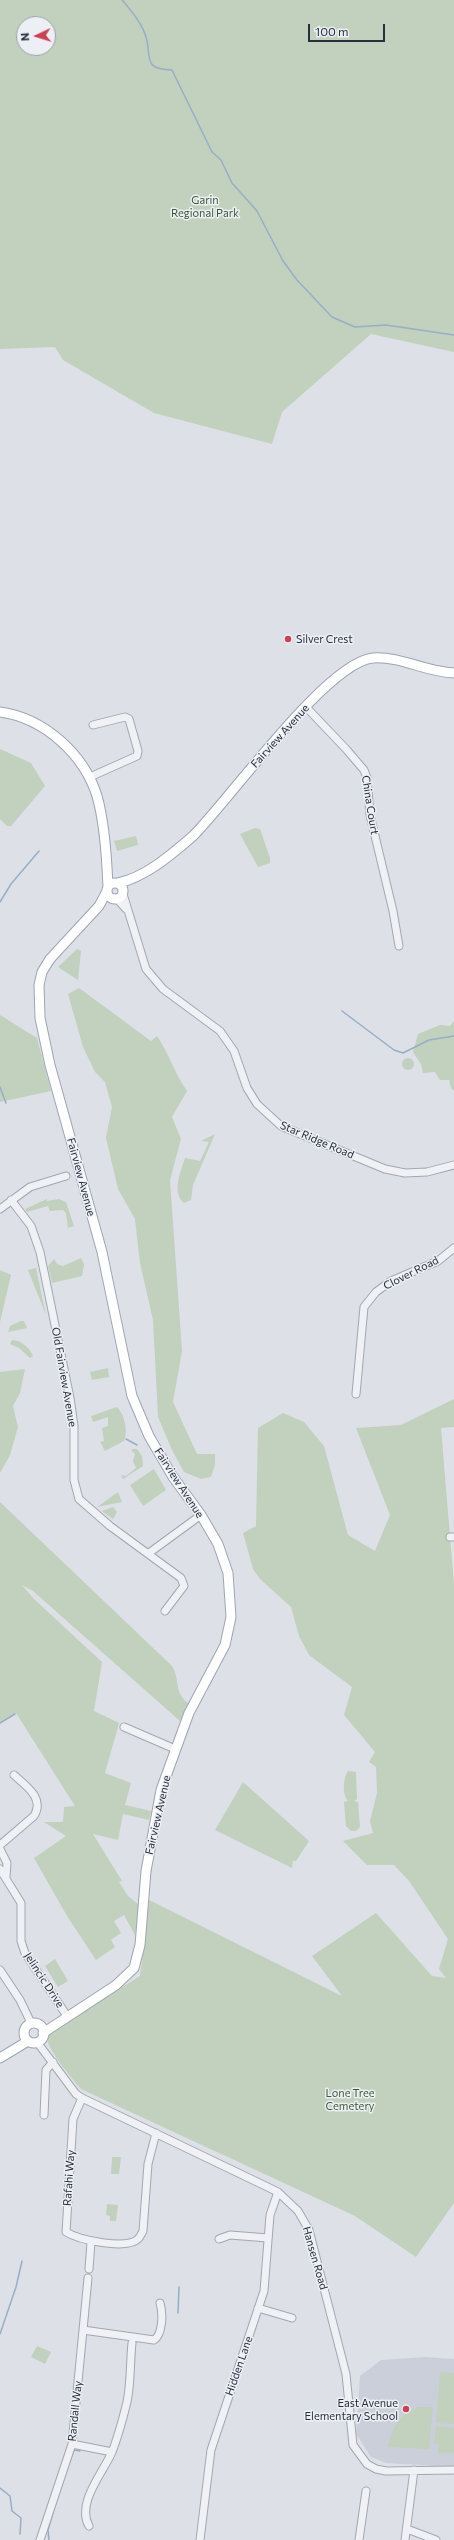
<!DOCTYPE html>
<html>
<head>
<meta charset="utf-8">
<style>
	body { margin:0 }
	#map { position:relative; width:454px; height:2540px; overflow:hidden; background:#dde0e7; font-family:Commissioner,sans-serif }
	canvas { display:block }
	.north { position:absolute; left:16px; top:16px; width:40px; height:40px; box-sizing:border-box; background:#eceff4; border:1px solid #9da2ab; border-radius:50%; rotate:266deg; font-size:11px; font-weight:700; line-height:16px; text-align:center; color:#272e3d }
	.north::after { content:''; display:block; margin:auto; width:14px; height:18px; background:#cc4254; clip-path:polygon(50% 0,100% 100%,50% 72%,0 100%) }
	.scale { position:absolute; left:308px; top:24px; width:77px; height:18px; box-sizing:border-box; border:2px solid #272e3d; border-top:0; padding-left:5px; font-size:12px; line-height:14px; white-space:nowrap; color:#272e3d; -webkit-text-stroke:3px #eceff4; paint-order:stroke }
</style>
</head>
<body>
<div id="map">
<canvas width="454" height="2540"></canvas>
<div class="north">N</div>
<div class="scale">100 m</div>
</div>
<script>
const context = document.querySelector('canvas').getContext('2d');
context.lineJoin = 'round';
function fill(path, color) { context.fillStyle = color; context.fill(path, 'evenodd'); }
function stroke(path, color, width, dash) { context.strokeStyle = color; context.lineWidth = width; context.lineCap = dash ? 'butt' : 'round'; context.setLineDash(dash || []); context.stroke(path); }
function label(font, color, halo, rows, align = 'center') {
  context.font = font + ' Commissioner,sans-serif'; context.lineWidth = 3; context.setLineDash([]); context.textBaseline = 'middle'; context.strokeStyle = halo; context.fillStyle = color; for (const [text, x, y, turn = 0] of rows) {
    context.save(); context.translate(x, y); context.rotate((+turn || 0) * Math.PI / 180); context.textAlign = isNaN(turn) ? turn : align; if (halo) context.strokeText(text, 0, 0); context.fillText(text, 0, 0); context.restore();
  }
}
const built = new Path2D(`
	M425,2357L454,2359V2467L386,2463L371,2457L356,2434L360,2376L381,2360Z`);
const green = new Path2D(`
	M0,0H454V352L371,334L282,412L272,444L154,413L63,360L55,347L0,349ZM24,24H48V48H24Z
	M0,749L31,763L45,786L11,826H7L0,819Z
	M255,828L260,829L270,858V863L258,867L240,834Z
	M136,836L138,845L117,851L114,841Z
	M77,949L81,951L78,980L58,967Z
	M79,988L151,1041L157,1036C169,1054 175,1074 187,1091L172,1117L181,1139L170,1180L182,1351L173,1402L197,1454H215V1465L211,1477L201,1479L184,1472L172,1450L158,1417L153,1320L140,1263L135,1219L118,1189L106,1138L112,1107L105,1082L95,1072L83,1047L68,994Z
	M0,1015L37,1038L51,1091L0,1102Z
	M454,1021V1091L451,1088L449,1080H440L435,1072L423,1073L421,1064L413,1052L418,1034L440,1025L450,1026Z
	M402 1064a6 6 0 1 1 12 0a6 6 0 1 1-12 0Z
	M215,1134L193,1185L191,1200L184,1203C171,1192 181,1171 185,1158L200,1161L209,1142L201,1141Z
	M47,1199V1201L59,1199L66,1202L74,1226L68,1228L66,1213L63,1210L50,1211L48,1206L27,1212L25,1209Z
	M81,1258L84,1264L82,1276L52,1283L48,1266L54,1259L57,1264L63,1266Z
	M36,1268L46,1315L28,1270Z
	M0,1270L11,1275L0,1322Z
	M21,1321H24L27,1328L8,1332L10,1326Z
	M12,1340C22,1340 30,1349 33,1356L30,1358L19,1348L10,1344Z
	M108,1368L109,1377L92,1380L90,1372Z
	M25,1369L20,1393L13,1406L18,1427L10,1455L0,1473V1372Z
	M454,1399V1427L441,1428L454,1585V2203L416,2257L355,2216L81,2089C73,2080 43,2045 47,2034L140,1976L149,1900L342,1996L312,1956L376,1913L432,1976L446,1978L439,1969L448,1939L409,1881L394,1865H367L343,1841L373,1833L370,1821L377,1793L376,1767L369,1762L375,1752L344,1715L352,1687L309,1655L299,1636L291,1607L260,1579L253,1569L243,1533L256,1526L258,1428L283,1413L304,1422L324,1446L348,1535L375,1551L390,1515L356,1428L401,1425Z
	M117,1407C125,1415 128,1431 124,1441L105,1451L100,1442L104,1441L102,1428L108,1426V1417L93,1422L91,1416Z
	M133,1449H137L142,1456L143,1466L123,1479L121,1475L126,1476L136,1468L133,1461L135,1454L131,1450Z
	M154,1469L166,1490L143,1506L130,1485Z
	M118,1492L122,1502L97,1507Z
	M0,1502L172,1666C180,1679 174,1693 188,1703L180,1721L33,1591L22,1585L34,1599L102,1662L94,1711L119,1723L105,1773L131,1783L125,1805L151,1811L149,1820L123,1814L118,1840L93,1834L122,1881L119,1882L128,1896L139,1905L135,1935L124,1915L114,1921L121,1933L111,1940L115,1947L96,1960L67,1916L34,1858L66,1836L44,1822H63L64,1807L75,1806L16,1713L0,1723Z
	M113,1507L117,1512L113,1519L102,1511Z
	M348,1771L356,1772L357,1799L354,1801L358,1802L360,1827L356,1831H351L346,1826L344,1802L348,1801C342,1795 343,1778 348,1771Z
	M243,1782L309,1841L296,1861H293L292,1868L215,1830Z
	M55,1959L68,1981L58,1987L45,1966Z
	M112,2157H121L119,2174H111Z
	M107,2204L118,2205L116,2221H110V2216L106,2215Z
	M37,2346L51,2352L45,2364L31,2357Z
	M440,2372L454,2373V2424L436,2423Z
	M418,2407H433L429,2449L388,2447C392,2427 399,2416 418,2407Z
	M436,2426L454,2428V2453H438V2444L434,2443Z`);
const stream = new Path2D(`
	M122,0C131,10 142,23 146,37C152,58 142,69 172,70L212,152L221,160L232,183L257,211L283,261L297,280L332,317L355,327L386,325L454,335
	M0,902L11,884L39,851
	M342,1011L394,1050L403,1053L429,1040L454,1036
	M0,1087L6,1103
	M126,1439L137,1445
	M0,1723L15,1714
	M178,2313L179,2287
	M0,2334L16,2287L22,2261
	M69,2464L74,2450L80,2451
	M0,2488L10,2496L12,2511L21,2518L20,2534
	M49,2540L48,2530L58,2496`);
const minor = new Path2D(`
	M306,707L346,749L364,770L367,778L370,815L393,911L399,946
	M90,777L137,756L138,751L129,719L125,717L93,725
	M123,894L146,969L163,989L220,1031L234,1051L247,1088L257,1104L281,1126L385,1169L405,1173L427,1172L454,1165
	M117,899L126,909
	M11,1200L31,1226L40,1252L70,1398L74,1426V1480L79,1499L110,1526L181,1578L184,1586L165,1611
	M0,1209L30,1187L66,1176
	M356,1394L364,1307L376,1292L391,1281L438,1261L454,1248
	M450,1537H454
	M149,1553L201,1515
	M124,1727L175,1749
	M0,1845L34,1816C45,1798 26,1786 14,1775
	M0,1849L7,1863L6,1877
	M0,1869L21,1903V1941L25,1953L67,2016
	M0,1970L20,2000L31,2023
	M37,2042L76,2094L82,2098L278,2192L298,2211L309,2230L346,2374L353,2445L367,2464L376,2469L386,2471L454,2470
	M82,2098L73,2119L66,2232C79,2240 126,2250 138,2239C140,2237 142,2233 143,2231L148,2164L156,2133
	M44,2115L46,2070L53,2062
	M219,2239L230,2235L268,2238
	M89,2269L91,2242
	M258,2308L292,2318
	M83,2330L154,2340C163,2334 163,2313 160,2303
	M72,2444L112,2452
	M89,2526C76,2503 103,2473 112,2452C118,2437 123,2418 127,2402C131,2383 130,2362 132,2343
	M407,2529L436,2540
	M40,2540L72,2444L88,2278
	M200,2540L211,2450L264,2291L270,2215L278,2192
	M359,2540L366,2491
	M405,2540L414,2470`);
const major = new Path2D(`
	M0,712C44,718 84,754 97,796C104,820 107,862 108,887
	M107 891a8 8 0 1 1 16 0a8 8 0 1 1-16 0Z
	M118,883C146,877 172,854 193,836C230,799 327,662 373,658C400,656 426,672 454,673
	M24 2033a10 10 0 1 1 20 0a10 10 0 1 1-20 0Z
	M43,2033L116,1985L134,1968L140,1945L146,1871L161,1790L189,1713L225,1645L231,1617L228,1573L218,1544L201,1515L173,1477L149,1436L132,1396L102,1252L50,1065L40,1018L39,985L42,972L50,959L99,906L107,891
	M0,2058L28,2041`);
const markers = [
	[288,639,4,"#cc4254"],
	[406,2409,4,"#cc4254"]
];
const parkNames = [
	["Garin",205,200],
	["Regional Park",205,213],
	["Lone Tree",350,2093],
	["Cemetery",350,2106]
];
const poiNames = [
	["Silver Crest",296,639],
	["East Avenue",398,2403,"right"],
	["Elementary School",398,2416,"right"]
];
const streetNames = [
	["Fairview Avenue",280,736,-48],
	["China Court",370,805,81],
	["Star Ridge Road",317,1140,23],
	["Fairview Avenue",81,1177,75],
	["Clover Road",411,1273,-27],
	["Old Fairview Avenue",64,1377,80],
	["Fairview Avenue",179,1483,57],
	["Fairview Avenue",158,1815,-77],
	["Jelincic Drive",44,1980,57],
	["Rafahi Way",69,2178,-86],
	["Hansen Road",315,2258,74],
	["Hidden Lane",239,2366,-71],
	["Randall Way",75,2411,-84]
];
fill(built, '#cbcfd9');
fill(green, '#c2d0be');
stroke(stream, '#98aec7', 1.5);
stroke(minor, '#a3a7b1', 9);
stroke(major, '#9ca5b2', 11);
stroke(minor, '#eff1f5', 7);
stroke(major, '#fff', 9);
for (const [x, y, r, color] of markers) { const dot = new Path2D(); dot.arc(x, y, r, 0, 2 * Math.PI); context.fillStyle = color; context.fill(dot); stroke(dot, '#eceff4', 1.5); }
label('11px', '#3a5834', '#eceff4', parkNames);
label('11px', '#272e3d', '#eceff4', poiNames, 'left');
label('11px', '#272e3d', '#eceff4', streetNames);
</script>
</body>
</html>
